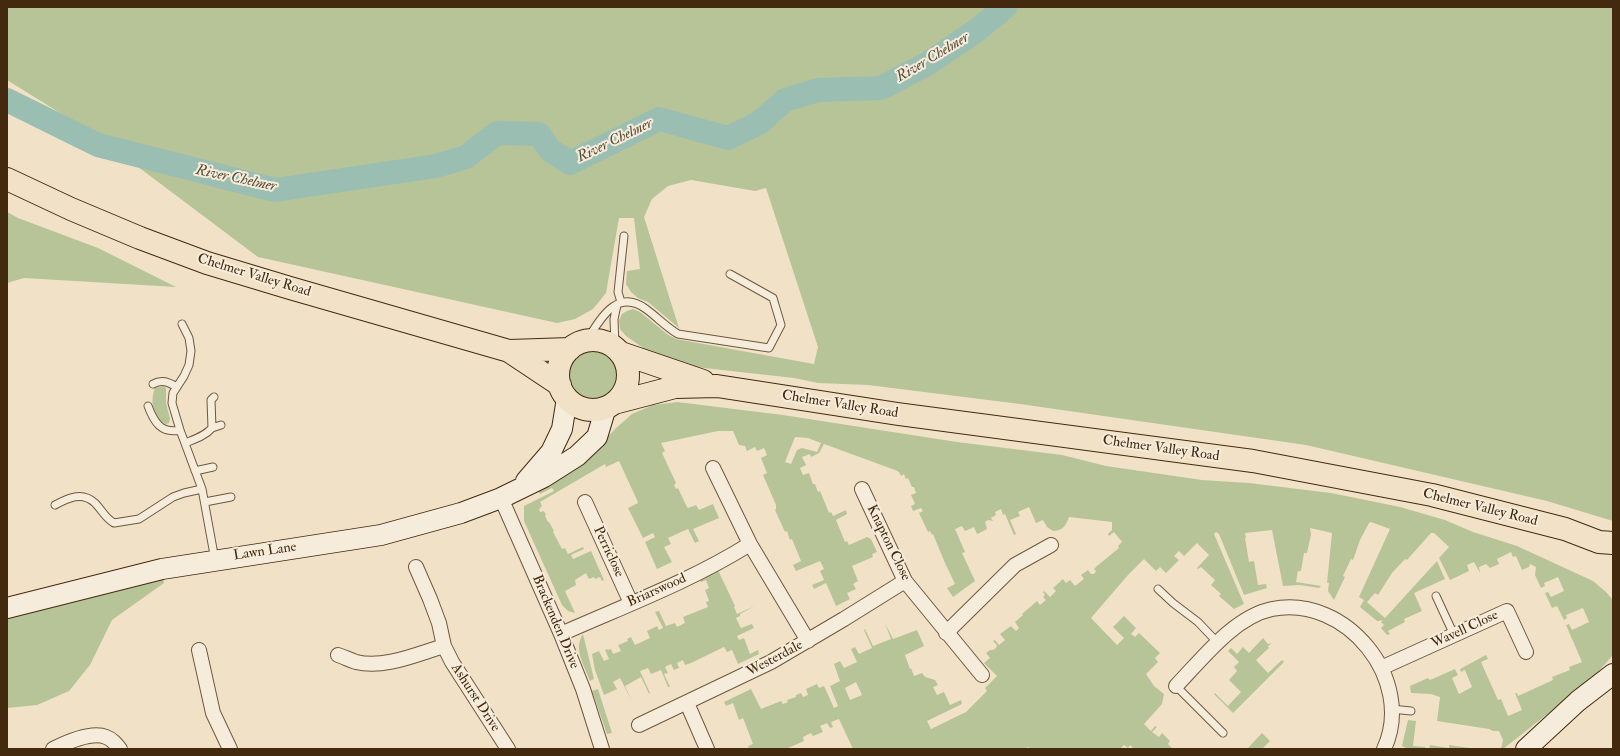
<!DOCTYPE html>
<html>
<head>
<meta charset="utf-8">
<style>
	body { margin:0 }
	#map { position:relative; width:1620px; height:756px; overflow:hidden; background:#f1e2c7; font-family:"IM FELL Double Pica",serif }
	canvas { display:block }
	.frame { position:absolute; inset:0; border:8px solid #432a0f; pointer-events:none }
</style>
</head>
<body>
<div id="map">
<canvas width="1620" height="756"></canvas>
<div class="frame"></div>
</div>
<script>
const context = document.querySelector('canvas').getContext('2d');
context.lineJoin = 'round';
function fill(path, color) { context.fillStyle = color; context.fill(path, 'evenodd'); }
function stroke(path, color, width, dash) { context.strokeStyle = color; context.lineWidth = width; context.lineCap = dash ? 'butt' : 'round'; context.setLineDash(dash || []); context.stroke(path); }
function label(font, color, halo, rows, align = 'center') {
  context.font = font + ' "IM FELL Double Pica",serif'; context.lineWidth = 4; context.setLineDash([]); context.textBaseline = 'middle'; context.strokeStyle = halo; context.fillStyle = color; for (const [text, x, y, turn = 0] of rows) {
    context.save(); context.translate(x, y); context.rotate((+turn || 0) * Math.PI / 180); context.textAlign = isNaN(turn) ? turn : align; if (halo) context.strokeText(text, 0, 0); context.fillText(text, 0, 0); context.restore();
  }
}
const green = new Path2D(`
	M7,7H1613V521L1547,501L1306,445L1020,404L868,385L818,383L794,378L695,367L649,352L626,336L620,329L619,320L622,314L627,311L633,309L640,312L667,334L676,339L814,364L818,347L766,188L755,191L691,180L668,186L652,199L644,217L679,328L648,302L638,298L631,292L626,284L627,271L640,269L634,218H619L606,293L593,309L575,319L557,323L258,257L97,136L7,80Z
	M7,212L18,218L98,248L176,287L24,278L7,283Z
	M569 374a25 25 0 1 1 50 0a25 25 0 1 1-50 0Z
	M164,386L166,388V403L170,419L169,423L166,424C152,419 150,400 155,388Z
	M677,402L783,415L957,442L1062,455L1106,466L1202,480L1249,483L1331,493L1400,507L1445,520L1473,532L1517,546L1593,581L1606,592L1613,600V655L1592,679L1503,749H1501L1503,740L1499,731H1493L1489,729L1437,721L1440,697L1431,694L1411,693L1410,686L1428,678L1430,680L1455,669L1458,675L1452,678L1459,694L1472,687L1465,670L1461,672L1460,669L1486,655L1488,659L1481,662L1498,700L1501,699L1508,716L1522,710L1515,693H1517L1518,696L1553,680L1552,677L1570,670L1569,667L1582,662L1566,625L1569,624L1572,630L1589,622L1583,608L1566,615L1567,618L1564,620L1557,606L1552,608L1545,593L1548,592L1551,597L1564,591L1558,577L1544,583L1545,586L1541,588L1535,575L1536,567L1530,564L1529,567L1522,570L1516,556L1513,557L1511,552L1497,559L1499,564L1490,568L1486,564L1479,567L1480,573L1474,562L1467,565L1469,571L1450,580L1439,558L1449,547L1434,533H1431L1407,560L1405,559L1392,573L1378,595L1375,593L1367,602L1385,618L1437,561L1445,579L1414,593L1422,611L1404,619L1405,622L1388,631L1390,634L1387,635L1381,628L1384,625L1381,622L1383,620L1377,621L1360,607L1364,600L1359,597L1390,529L1371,522L1369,523L1360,540L1353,560L1351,559L1343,576L1345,577L1334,600L1328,591L1329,583H1327L1332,533L1310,528L1311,535L1307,553H1304L1301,571H1298L1296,582L1321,586L1319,588L1300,585L1283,586L1272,530L1245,533L1246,538H1245L1249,562L1254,561L1258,585L1266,584L1267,588L1244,595L1219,534L1216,532L1214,534L1244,604L1234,609L1219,596L1221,594L1211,585L1215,580L1201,567L1198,569L1197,568L1209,555L1197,543L1184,556L1179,551L1174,556L1179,560L1166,573L1160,567L1156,571L1144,559L1128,575L1091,618L1117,645L1124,638L1113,627L1124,616L1136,628L1131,634L1135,637L1139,633L1160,653L1155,658L1158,662L1146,674L1154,686L1164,694L1162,704L1144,724L1151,731L1155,726L1157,727L1152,732L1159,737L1162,733L1170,741L1168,744L1173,749H1134L1130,745L1128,748L1124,745L1120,749H1031L1028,747L1026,749H853L839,719L831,722L833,727L830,728L827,723L820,726L823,732L813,736L811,733L803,737L804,741L786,749H749L748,746L753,744L743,718L739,720L733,703L726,706L724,702L751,689L761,709L781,701L783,704L788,702L787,700L796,697V695L801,693L803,697L808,695L806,689L817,684L819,688L824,686L834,708L838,706L830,686L840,681L834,664L840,661L844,668L857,662L851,649L855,647L859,654L872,648L864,630L865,629L873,646L891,639L885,623L893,639L917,630L924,646L905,655L910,669L911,668L914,676L922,673L925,677L935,680L938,685L933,687L937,695L944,692L950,705L961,700L962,704L927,721L931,729L966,712L987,691L985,688L997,676L984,663L990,658L986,653L990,650H993L996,648L997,645L993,641L995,640L999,645L1005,640L1000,634L1011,626L1016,631L1019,628L1015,622L1023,615L1022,614L1037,601L1040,605L1046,600L1043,597L1045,595L1043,592L1044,591L1050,597L1056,591L1053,588L1063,579L1066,583L1070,580L1075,586L1084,579L1081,575L1088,570L1091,574H1094L1096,571L1094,569L1097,566L1119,548L1118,546L1122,542L1114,532L1109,536L1108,534L1112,530V522L1069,517C1066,526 1062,531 1053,531L1047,527L1043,520L1036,523L1029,507L1018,512L1020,516L1010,520L1016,534L1014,535L1005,514L1003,515L1001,509L995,512L996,515L991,518L993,521L988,520L985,522L987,529L977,534L974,527L965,531L962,526L955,529L965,552L962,553L975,581L953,597L947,588L955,584L945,563L933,534L932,535L930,531L928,532L919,513L923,511L921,508L913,511L911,506L915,504L911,495L916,493L914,487H912L908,478L906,479L904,474L901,476L899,472L895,470L824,444L819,453L811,457L810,454L802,457L806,465L800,468L803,475L809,473L813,484H815L818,492L820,491L829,513L831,512L833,516L846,510L847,514L836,520L845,542L847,541L849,545L867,537L871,539L877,552L872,554L873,557L852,566L858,581L853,584L856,589L847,593L850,599L836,606L826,583L814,589L812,585L824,580L820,571L824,569L820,561L796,571L793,565L801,561L792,539L790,540L787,531L785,532L775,510L776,509V505L763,475L767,473L761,458L767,455L764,448L757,451L755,447L747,451L745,446L739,445L733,431H718L661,443L665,451L662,453L676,483L674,485L676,489L678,488L687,507L688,508L696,505L699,510L713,504L719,518L693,529L699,541L695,543L688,529L668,538L671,544L664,547L672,562L657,569L645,542L655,537L653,533L643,538L628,508L638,503L637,500L619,461L606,467L605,464L540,502L542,506L539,509L540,512L544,511L546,515L545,516L548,522H549L554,531L553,532L562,549L565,548L568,554L583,547L584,549L571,555L573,559L591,551L604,580L602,581L600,577L595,579L594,577L589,579L586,573L575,580L576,585L565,591L575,613L568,611L562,605L524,521V506L554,491L552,488L540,494L538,490L598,447L616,428L632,414L653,405ZM795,437L808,438L821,443L817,452L802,448L797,450L791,464L785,462ZM856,682L862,695L850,700L845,688Z
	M718,570L735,606L734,607L737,614L755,606L740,614V616L736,618L741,628L752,624L754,628L737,636L739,640L744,638L750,654L758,650L759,654L738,664L732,650L727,652L724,647L691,663L685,665L683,660L677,663L679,668L674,670L671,664L665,667L668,673L664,674L670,687H668L661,670L651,674L648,668L640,671L650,693L649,694L641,677L625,686L632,701L620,678L613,682L617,689L604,695L595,670L592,654L599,651L604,661L609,659L605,650L607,649L608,650L611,649L613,654L621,651L618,645L628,641L627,639L631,637L635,645L650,638L647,631L657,626L659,630L663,628L655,612L659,611L666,626L675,623L677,627L685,623L683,617L708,607L706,602L709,601L705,590L709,588L706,580L701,582L700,580Z
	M163,575L164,583L112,620L90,665L69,691L37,705L7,708V617Z
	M583,634L594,679L590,681C584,665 573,649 583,634Z
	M1263,638L1268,644L1272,643L1268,646L1269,648L1256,660L1268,673L1282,660L1284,662L1233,713L1214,694L1215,693L1228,706L1241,692L1229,680L1237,671L1234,667L1239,662L1228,651L1231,648L1237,654L1243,647L1249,653Z
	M598,689L612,733L607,734L592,691Z
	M1408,720L1416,721L1413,746L1425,747V749H1408L1402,746Z
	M1262,733L1270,741L1262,749H1247Z
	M1430,745L1449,748V745L1477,749H1429Z`);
const river = new Path2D(`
	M7,100L98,145L275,190L436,166L466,157L497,133L539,134L550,150L570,163L659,119L728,138L759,123L785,100L818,90L881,88L927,64L976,31L1005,7`);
const lane = new Path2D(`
	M621,302L618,292L624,236
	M182,324L189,338L191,351L189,365L184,376L173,393L172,403L180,430L202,489L215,560
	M587,340C601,318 617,288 646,309C657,317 666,327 678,334L769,348L781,325L773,298L730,274
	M615,347L614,319L617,305
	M153,384C162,379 168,382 177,387
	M148,406C154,422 161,434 180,430
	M212,428L221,425
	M185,443C195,439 205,436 212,428L211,400L214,397
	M195,471L213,467
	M205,502L231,497
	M55,505C68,498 82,491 95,503C102,510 105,518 114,523L139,519L173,497L184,493L202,489
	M1158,589L1173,603L1198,622L1218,643
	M1436,596L1454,635
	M1176,686L1223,733
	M1391,709L1411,711`);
const street = new Path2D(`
	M713,468L750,544L808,641
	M862,489L905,581L982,675
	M501,498L561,634L583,689L602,749
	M585,502L631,603
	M416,567L430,599L439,623L444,646L452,662L508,749
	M946,633L1015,565L1051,545
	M561,634C624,606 691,581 750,544
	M199,650L213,713L230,749
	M338,655C344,657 350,660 356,662C384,669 417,654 444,646
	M1381,668L1507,611L1526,652
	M1176,686C1203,658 1234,617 1272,609C1346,594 1416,680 1384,749
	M687,703L707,749
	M639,725L771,662L844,619L905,581
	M53,749C65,743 92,731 106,737C112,739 116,744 120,749`);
const secondary = new Path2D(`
	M526,481L551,452L562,429L567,398
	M7,608L162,569L381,535L461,513L501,498L544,477L577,456L597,437L606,407
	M1526,749L1578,701L1613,674`);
const primary = new Path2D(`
	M7,179L71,209L140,238L207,263L290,288L509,351L570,349
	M558 375a35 35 0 1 1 70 0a35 35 0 1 1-70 0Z
	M509,351L560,385
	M621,353L703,381
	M614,403L675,387L717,386L898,414L1253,461L1432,495L1565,529L1599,542L1613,543`);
const streetNames = [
	["Chelmer Valley Road",254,276,17],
	["Chelmer Valley Road",840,405,9],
	["Chelmer Valley Road",1161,449,8],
	["Chelmer Valley Road",1480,508,14],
	["Knapton Close",888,543,64],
	["Lawn Lane",265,552,-8],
	["Perriclose",608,552,65],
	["Briarswood",657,591,-24],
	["Brackenden Drive",555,622,67],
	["Wavell Close",1465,630,-25],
	["Westerdale",775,659,-28],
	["Ashurst Drive",475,698,57]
];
const waterNames = [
	["River Chelmer",933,58,-31],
	["River Chelmer",615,141,-26],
	["River Chelmer",236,179,12]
];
fill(green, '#b7c498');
stroke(river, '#9bbeb2', 24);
stroke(lane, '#6e583d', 9);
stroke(street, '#6e583d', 16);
stroke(secondary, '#432a0f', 22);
stroke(primary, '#432a0f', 24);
stroke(lane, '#f6ecdb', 7);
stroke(street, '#f6ecdb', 14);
stroke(secondary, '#f6ecdb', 20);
stroke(primary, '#f1e2c7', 22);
label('14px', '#432a0f', '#f6ecdb', streetNames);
label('italic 15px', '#594f38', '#f6ecdb', waterNames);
</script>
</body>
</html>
